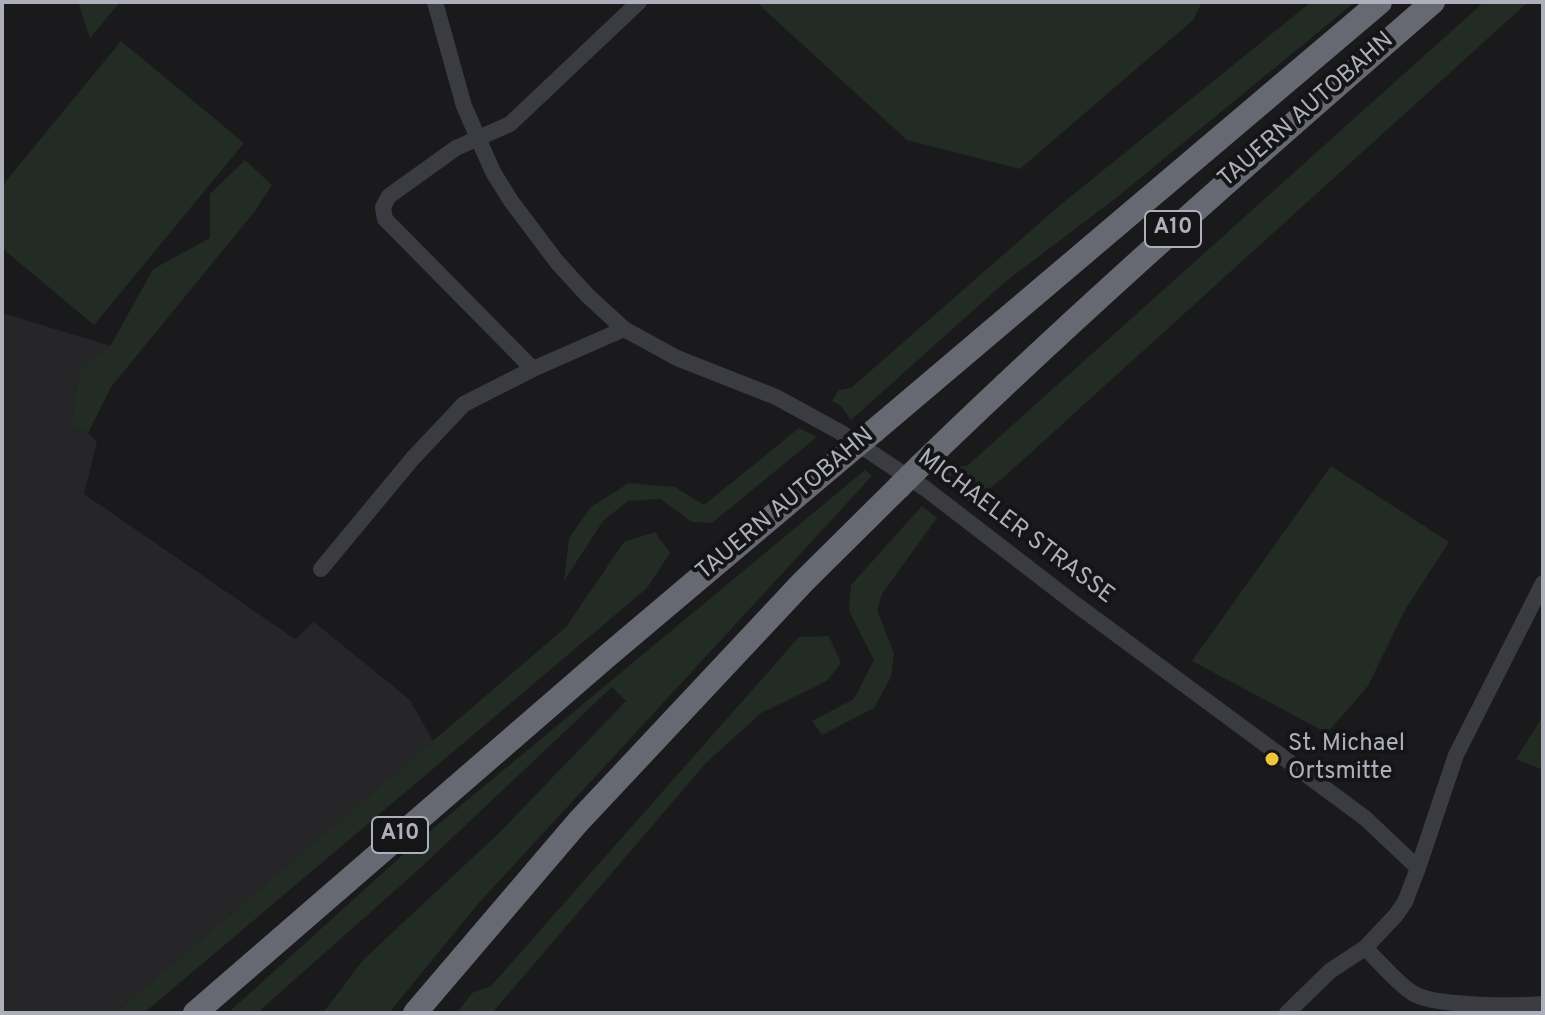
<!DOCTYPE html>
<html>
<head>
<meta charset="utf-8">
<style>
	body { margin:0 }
	#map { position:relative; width:1545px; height:1015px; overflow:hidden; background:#1a1a1c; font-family:Overpass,sans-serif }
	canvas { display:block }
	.frame { position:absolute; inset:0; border:4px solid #adb0bb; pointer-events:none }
</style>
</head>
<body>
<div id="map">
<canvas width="1545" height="1015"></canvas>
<div class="frame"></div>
</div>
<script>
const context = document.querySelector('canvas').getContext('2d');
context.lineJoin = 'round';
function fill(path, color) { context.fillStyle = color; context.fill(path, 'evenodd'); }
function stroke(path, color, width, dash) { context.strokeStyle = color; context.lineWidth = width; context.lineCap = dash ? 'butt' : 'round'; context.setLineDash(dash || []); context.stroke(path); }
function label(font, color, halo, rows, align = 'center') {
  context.font = font + ' Overpass,sans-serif'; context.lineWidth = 8; context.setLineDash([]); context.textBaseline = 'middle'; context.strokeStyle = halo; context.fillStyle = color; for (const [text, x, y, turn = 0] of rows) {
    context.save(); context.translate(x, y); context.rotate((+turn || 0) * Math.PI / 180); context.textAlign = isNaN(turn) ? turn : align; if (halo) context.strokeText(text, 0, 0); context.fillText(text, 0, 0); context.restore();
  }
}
const built = new Path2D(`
	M2,313L111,346L79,374L71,426L88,433L97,442L84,494L295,639L314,622L410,700L433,741L115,1013H2Z`);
const green = new Path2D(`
	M78,2H120L90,38Z
	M756,2H1202L1193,20L1020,169L907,140Z
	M1311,2H1355L1116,198L1005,282L851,420L841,406L832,401L839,390L851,388L1059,206Z
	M1484,2H1528L1004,477L971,503L940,478L950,467L967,466Z
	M121,41L244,143L94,325L2,248V186Z
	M245,160L272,185L255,211L111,387L88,433L71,426L79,373L111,345L153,269L210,238V194Z
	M799,428L817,437L712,523L692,522L660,499L628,501L603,521L564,581L569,538L591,507L629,483L675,487L704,505Z
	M1331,466L1449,542L1405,610L1368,686L1327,733L1192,661Z
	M865,470L872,476L477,905L389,1013H323L363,960L499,833L626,701L612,687L417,871L257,1013H228L418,841Z
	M922,506L937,518L882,594L877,610L894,653L891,677L874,708L822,735L812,721L854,699L874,660L849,611L851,585Z
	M655,532L670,553L647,588L144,1013H115L566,627L624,542Z
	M829,636L841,663L827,681L761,713L706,763L492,1013H457L472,993L491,986L799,637Z
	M1543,716V770L1516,759Z`);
const minor = new Path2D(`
	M435,2L464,106L493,172L511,201L557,262L587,295L624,329L677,358L776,397L840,432L926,489L1074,603L1365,818L1418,868L1405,902L1396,915L1365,948L1330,971L1287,1013
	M533,369L385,219L383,207L389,196L456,148L510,124L639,2
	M321,569L413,458L464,404L533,369L624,329
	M1418,868L1456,755L1543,583
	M1365,948C1380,962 1394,980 1411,992C1431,1007 1516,1006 1543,1004`);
const highway = new Path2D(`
	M874,431L1380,2
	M921,465C1086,305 1259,153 1433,2
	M195,1013L606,657L844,456
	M415,1013L578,822L803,582L899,487`);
const highwayBridge = new Path2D(`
	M844,456L874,431
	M899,487L921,465`);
const markers = [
	[1272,759,8,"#efc540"]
];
const shields = [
	[1173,229,56],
	[400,835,56]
];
const shieldNames = [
	["A10",1173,229],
	["A10",400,835]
];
const streetNames = [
	["TAUERN AUTOBAHN",1307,111,-41],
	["TAUERN AUTOBAHN",786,505,-40],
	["MICHAELER STRASSE",1015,528,37]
];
const poiNames = [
	["St. Michael",1288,745],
	["Ortsmitte",1288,773]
];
fill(built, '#262629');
fill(green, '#222b24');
stroke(minor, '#3b3c41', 16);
stroke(highway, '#676972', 24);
stroke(highwayBridge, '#676972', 24);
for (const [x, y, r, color] of markers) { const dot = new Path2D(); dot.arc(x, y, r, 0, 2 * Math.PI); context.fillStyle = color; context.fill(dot); stroke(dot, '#151517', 3); }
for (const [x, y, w] of shields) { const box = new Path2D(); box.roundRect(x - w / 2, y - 18, w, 36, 6); context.fillStyle = '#151517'; context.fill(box); stroke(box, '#adb0bb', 2); }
label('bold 22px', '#adb0bb', null, shieldNames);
label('24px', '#adb0bb', '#151517', streetNames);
label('24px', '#adb0bb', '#151517', poiNames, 'left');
</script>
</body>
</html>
